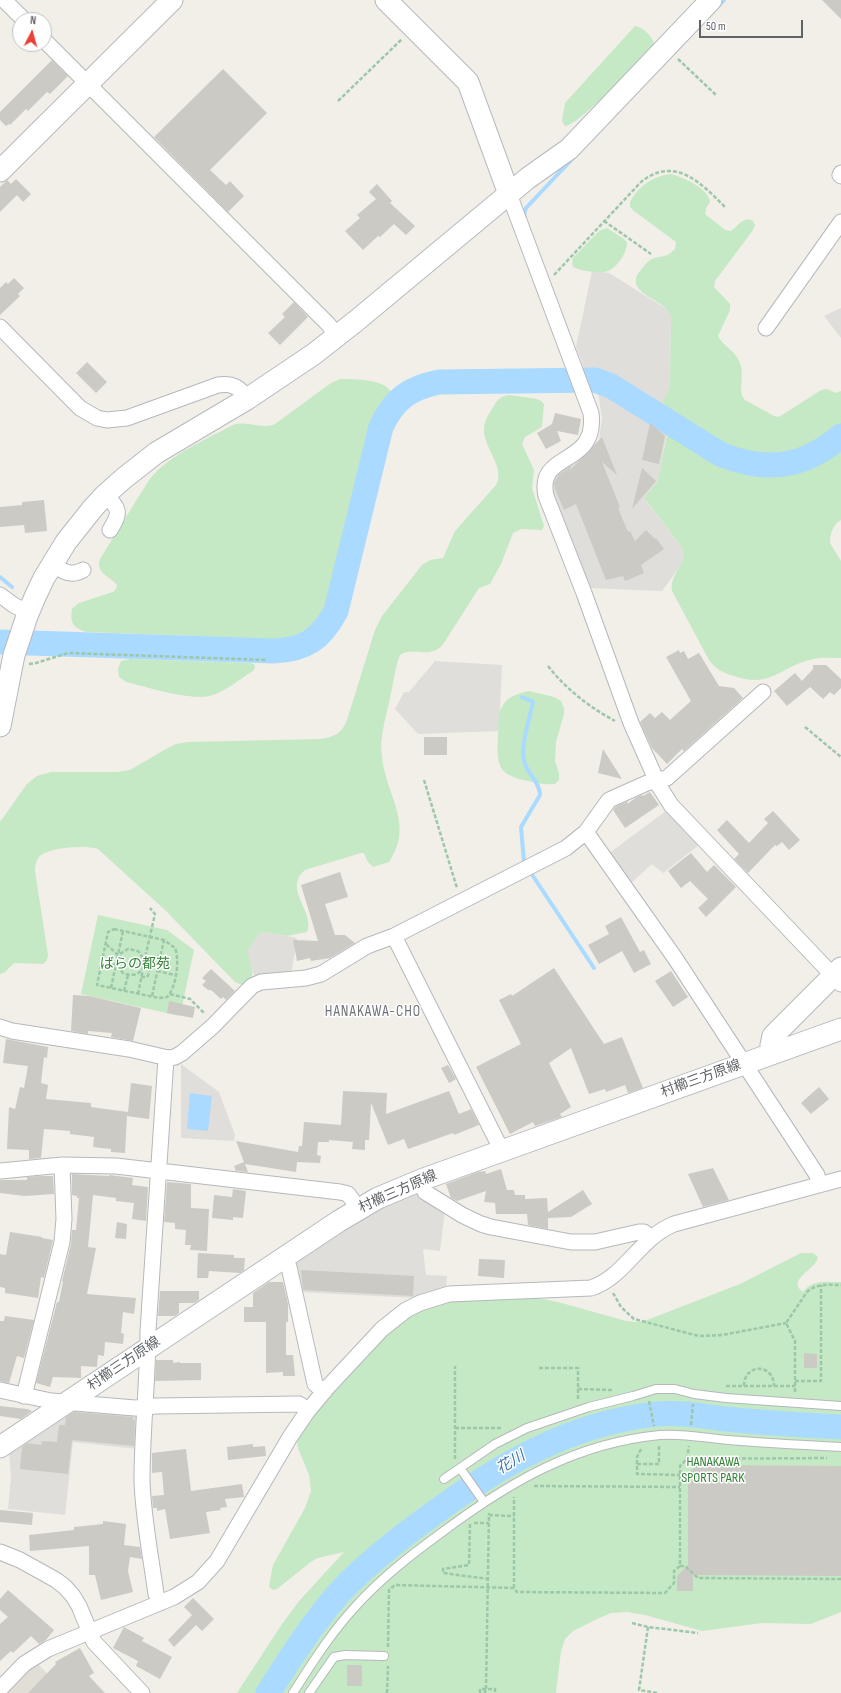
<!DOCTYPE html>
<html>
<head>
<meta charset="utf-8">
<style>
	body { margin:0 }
	#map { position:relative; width:841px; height:1693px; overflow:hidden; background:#f1efe8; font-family:"Sofia Sans Condensed",sans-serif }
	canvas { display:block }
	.north { position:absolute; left:12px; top:12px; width:40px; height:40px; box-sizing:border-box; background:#fff; border:1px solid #bfc1c3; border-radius:50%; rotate:6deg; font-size:11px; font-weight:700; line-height:16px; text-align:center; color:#5f6368 }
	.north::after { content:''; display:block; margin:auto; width:14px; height:18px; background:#ea4335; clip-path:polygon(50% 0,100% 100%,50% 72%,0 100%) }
	.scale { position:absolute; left:699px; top:20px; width:104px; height:18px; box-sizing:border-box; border:2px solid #5f6368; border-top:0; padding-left:5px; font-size:12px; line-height:14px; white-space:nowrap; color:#5f6368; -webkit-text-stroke:3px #fff; paint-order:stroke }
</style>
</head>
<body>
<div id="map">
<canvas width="841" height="1693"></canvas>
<div class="north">N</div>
<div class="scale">50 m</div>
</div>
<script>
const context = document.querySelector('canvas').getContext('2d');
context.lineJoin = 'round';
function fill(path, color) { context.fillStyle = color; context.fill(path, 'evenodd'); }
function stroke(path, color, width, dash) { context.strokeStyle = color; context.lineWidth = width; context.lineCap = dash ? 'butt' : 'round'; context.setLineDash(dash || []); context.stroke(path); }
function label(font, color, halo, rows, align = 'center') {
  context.font = font + ' "Sofia Sans Condensed","Noto Sans JP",sans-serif'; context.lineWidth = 3; context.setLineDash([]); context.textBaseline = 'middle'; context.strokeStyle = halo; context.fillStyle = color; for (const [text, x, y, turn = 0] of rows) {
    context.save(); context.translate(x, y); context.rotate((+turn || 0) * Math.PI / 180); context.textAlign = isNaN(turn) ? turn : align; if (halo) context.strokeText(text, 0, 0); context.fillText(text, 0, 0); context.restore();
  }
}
const industrial = new Path2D(`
	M592,271L609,273L670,311L671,316L670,387L667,396L661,406L604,373H586L576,347Z
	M841,308V338L824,316Z
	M598,392L667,433L657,483L646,495V501L681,546L684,552L681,565L662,591L589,588L551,495L554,475L581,458L599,440L602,418Z
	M435,661L502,665L499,731L418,734L395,709L404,692H409Z
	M667,810L699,845L663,873L652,864L629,885L608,854Z
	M262,932L297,938L291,975L255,979L248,955V950L259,934Z
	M181,1064L219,1092L235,1135L234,1141L181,1138Z
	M410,1193L419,1194L445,1210L440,1251L423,1249L426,1275L447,1276L446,1288L415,1298L299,1292L294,1266L296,1259L344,1228Z
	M75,1407L136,1414L140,1418L138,1449L73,1442L65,1515L8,1509L11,1478L9,1451Z`);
const education = new Path2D(`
	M36,1662L66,1693H4Z`);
const green = new Path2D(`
	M635,26C642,27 653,36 654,44C644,57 577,127 565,126L563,123L562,120L565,103Z
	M671,174C682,177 709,188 710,202L706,208L705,214L725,230L731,231C738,226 742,217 752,220L755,225L753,230L715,281L714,287L730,304V310L718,336C723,346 735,351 739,361C745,372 739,385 742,396L745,400L774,416L779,417L821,390L827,389L836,393L841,391V429C815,456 775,468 739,456C722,451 708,440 693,431C684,426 666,417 660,409L670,387L671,316C667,299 622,294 640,271C653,255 650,260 668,255L675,249L676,242L634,211L630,207V202C638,186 653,176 671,174Z
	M607,228L624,239L627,243C627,252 618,267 608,271C599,274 581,271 573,267L572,262L573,258L599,231Z
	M340,379C353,379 397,379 391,399C390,404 385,407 383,411C380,416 378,421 376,426L343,559C335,583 323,624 298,635C290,638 282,639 274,639L86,632C73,627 70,624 72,609L79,603L113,592L116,589L117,585C110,576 95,573 100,559L149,480C170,454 205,440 233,425C248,420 261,430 275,424L331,383Z
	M510,395L537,399L541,401L544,404L542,427L525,437L522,444L534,470L532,488L544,526L542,530L521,529L513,533L501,564L490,584L479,588L442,646C427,659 414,646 400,655C395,667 394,681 391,693C387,714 379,736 382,757C386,796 415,824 389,862L373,867L368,862L364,853H361L305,870C282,888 316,913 307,932L287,936L262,932L259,934L248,950C248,963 261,979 242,985L235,982L165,910L98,849C85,845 50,847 40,856C36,860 35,865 35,871L48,955L47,960L43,964L14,963L5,972L0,974V822L27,784L37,776L51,772H118L130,770L166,749L176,744L188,742L321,739C336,736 341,734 347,720L375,630L382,616L422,565L430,560L443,558L455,531L496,485C506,467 483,448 484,429C484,422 488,415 492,409C497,401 499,396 510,395Z
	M668,431H673C688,440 702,451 718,459C759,480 806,472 841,443V520C833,524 830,534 830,543L841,561V658C832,658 822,657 813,659C781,666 771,689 734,676C723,673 716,669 709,660L672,591C669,572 690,565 681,546L645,499L646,495L657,483Z
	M130,659L250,663L254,664L255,668L253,671C240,679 227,690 213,695C192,702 148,687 126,682L119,677L118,669L121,661Z
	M529,691L554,697L561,701L564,708V714L556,742L555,761L559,773V780L555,784C546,785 537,783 528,781C496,775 497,764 498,735C499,725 497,713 503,705C508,696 520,693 529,691Z
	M98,915L167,930L194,950L180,1016L81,994Z
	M801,1253H813L818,1257C817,1269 785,1280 803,1292C812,1279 827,1282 841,1282V1612L811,1624L762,1623L702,1631L645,1615L627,1612L611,1613L597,1619L573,1631L565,1639L561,1651L556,1693H237L282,1624L300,1600L344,1552L318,1558L312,1561L277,1589L273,1590L269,1587L273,1565L305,1508L311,1491L309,1475L298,1448L297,1441L299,1434L321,1405L397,1324L422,1309L450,1300L520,1297L538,1298L558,1302L626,1321L637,1322L647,1320L740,1284Z`);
const water = new Path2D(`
	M190,1093L212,1096L208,1131L187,1129Z
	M619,1413L624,1416L626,1424L624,1430L604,1428L602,1422Z
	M350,1572L355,1573L361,1578L362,1583L347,1590L343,1587Z`);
const stream = new Path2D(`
	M716,8L724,0
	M525,217L524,214L526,208L575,156
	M0,577L12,587
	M522,697L533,702C530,718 519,749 525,764C529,775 540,783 540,795L521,827L524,862
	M531,873L594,968`);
const river = new Path2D(`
	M0,642L274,651C305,650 321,639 336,611L381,427C394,399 409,388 439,382L595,380L611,386L720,454C766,473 803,468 841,436
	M268,1693C290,1659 312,1624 339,1593C366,1564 398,1539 430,1516C499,1465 570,1423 657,1414C680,1412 703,1416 725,1419C764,1423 802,1425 841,1427`);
const building = new Path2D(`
	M822,0H841V19Z
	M52,60L68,76L50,94L47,92L28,111L26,109L10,125L9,124L6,126L0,120V112Z
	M223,69L267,113L210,170L226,185L230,181L244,196L228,212L154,137Z
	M16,179L31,194L23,202L17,195L0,212V187L7,180L11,184Z
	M377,184L392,201L390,203L415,226L406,235L394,224L380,237L378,236L363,250L345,231L360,218L357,215L376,199L369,192Z
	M14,278L24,288L18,294L20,296L0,315V288L6,282L8,284Z
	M294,302L308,317L280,345L268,333L285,317L282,314Z
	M87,362L107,382L96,393L76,373Z
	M555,413L581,419L578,435L557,431L561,441L546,449L537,433L552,424Z
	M650,423L665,436L659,464L642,460Z
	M602,437L617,475L602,462L620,507L618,508L628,532L630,531L635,541L646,530L655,539L656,538L664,549L641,565L644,573L625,581L623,576L606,580L576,504L564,510L555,489L554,483L559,475L571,466L570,470Z
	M642,468L656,481L632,509Z
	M44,500L47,531L25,533L24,525L0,527V507L22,505V502Z
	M679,650L680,653L684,651L688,659L699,653L719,686L734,688L743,698L684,751L682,749L667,764L652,748L640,722L650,713L655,718L662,712L670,720L691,701L666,657Z
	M813,665H826L841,679V688L834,695L830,692L823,699L810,687L787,706L774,691L795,673L802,681L813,669Z
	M424,737H447V755H424Z
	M603,749L622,779L598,773Z
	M650,792L659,805L625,828L613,810L615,807L628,801L627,804L637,797L642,795L643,796Z
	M773,811L800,840L789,850L782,842L777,846L775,845L748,873L734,859L739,854L717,830L727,820L749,843L768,823L764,819Z
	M691,853L707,872L714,865L736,887L706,917L698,908L708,899L690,881L681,888L668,871Z
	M340,872L348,897L325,904L335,935H345L355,943L330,958L311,961L310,958L297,961L293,940L318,941L301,885Z
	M621,917L640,952L644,950L651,964L634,973L622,951L599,964L588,945L609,934L605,926Z
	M554,968L604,1044L622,1037L643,1088L628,1093L625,1085L606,1092L605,1089L589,1094L571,1048L549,1063L571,1107L560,1114L562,1117L535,1126L533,1122L510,1134L476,1067L521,1044L499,1000L511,994L512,996Z
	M211,969L235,991L226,1000L223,997L221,999L211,990H208L202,985L206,981L202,978Z
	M671,971L688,997L673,1007L655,981Z
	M73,995L89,996L141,1008L133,1041L111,1037L112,1033L88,1031V1034L71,1031Z
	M169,1001L195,1007L193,1018L167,1013Z
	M6,1039L48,1047L47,1058L44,1057L41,1083L48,1085L46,1099L91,1103V1107L128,1112L131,1083L152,1086L149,1119L127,1116L125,1153L111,1152V1149L93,1147L94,1137L70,1134V1131L44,1129L41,1158L29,1159V1150L7,1149L9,1107L15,1109L20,1087L24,1088L28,1066L3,1063Z
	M448,1065L456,1079L449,1083L441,1068Z
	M819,1087L829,1099L811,1114L801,1103Z
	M343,1091L387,1093L386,1114L449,1091L459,1114L471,1109L479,1125L454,1135L453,1133L408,1149L404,1139L388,1145L371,1103L369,1140H365V1150L352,1149L353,1142L329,1140V1142H318L317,1155L321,1156L320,1163L297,1162L296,1172L245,1164L248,1172L236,1171L234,1166L244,1162L236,1141L298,1152L299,1146H302L304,1122L341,1125Z
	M713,1168L729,1200L703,1207L688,1174Z
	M501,1169L507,1190H514L515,1195H525V1199L547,1198L548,1212L583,1190L592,1204L571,1217L548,1218V1229L528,1225L527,1214H496L495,1203L484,1202L486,1191L457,1201L451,1198L446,1184L478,1172L485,1171L486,1174Z
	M72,1174L109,1176V1175L133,1178L132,1185L148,1187L146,1221L132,1219L134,1203L116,1201V1198L93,1195L88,1247L96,1248L87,1294L136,1298L134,1314L123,1312L121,1333L124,1334L123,1344L105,1342L104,1356L98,1355L97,1367L81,1366V1378L53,1377L50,1387L36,1383L57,1302H59L63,1281H62L71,1244L72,1230H76L79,1198H77V1196L72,1195Z
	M39,1176H53L54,1194L25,1196L0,1193V1180H27V1177Z
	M167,1182L191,1184V1208L209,1209L207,1251L190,1250L191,1245H185L186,1230L175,1229V1223L164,1222Z
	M233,1189L246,1191L243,1218L233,1217V1220L212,1218L214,1195L232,1197Z
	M117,1222L127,1224L126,1239L115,1238Z
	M10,1232L42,1237V1238L53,1240L44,1278L41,1277L38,1298L5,1293V1288L0,1287V1254L6,1255Z
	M198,1253L234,1255V1258H245L244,1270L240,1273L209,1271L208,1278H197Z
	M479,1259L505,1260L504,1278L478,1276Z
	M301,1270L414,1276L413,1296L303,1290Z
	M269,1282H283L288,1304V1322H286V1355H293L295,1376H283V1372L266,1373V1322H244V1307H253V1293Z
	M160,1291H199V1300L194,1303H179V1313L175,1316H158Z
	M5,1316L34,1320L24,1358L17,1356L9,1383L0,1381V1321H4Z
	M804,1353L817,1354V1368H804Z
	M156,1360H173V1363L180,1362V1363H201V1380L155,1381Z
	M0,1406L27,1409L32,1411L21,1419L0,1416Z
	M74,1412L133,1417V1420H135L134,1446L72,1440L68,1474L20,1469L22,1447L27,1443L41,1445L42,1441L57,1442L59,1425H65L66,1417Z
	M253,1444V1447L265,1446L266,1456L228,1460L227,1447Z
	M186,1449L191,1491L242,1484L244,1497L225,1499L227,1507L220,1508L221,1510L206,1512L210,1533L170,1539L165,1509L157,1511V1508H153L152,1496L164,1495L162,1472L152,1473V1453Z
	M697,1465L841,1466V1576L693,1575V1591H677V1576L688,1565V1473Z
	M0,1510L33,1513L32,1525L0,1522Z
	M103,1521L126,1524L124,1545L140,1547L142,1559L130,1557L128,1571L133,1592L101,1600L95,1575H89V1546L30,1551L29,1535L74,1530V1527L103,1524Z
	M8,1590L54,1630L46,1640L39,1644L31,1636L13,1653L11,1651L0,1661V1624L8,1617L0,1610V1599Z
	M193,1598L214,1619L202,1631L196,1625L174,1647L168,1640L192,1615L184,1607Z
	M124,1627L144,1638L142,1641L172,1657L160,1679L136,1666L138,1661L113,1648Z
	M80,1648L94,1673L89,1676L105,1693H28L56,1664L55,1662Z
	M347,1665H362V1686H347Z`);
const path = new Path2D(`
	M678,59L716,95
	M338,101L402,39
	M604,221L651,254
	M554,275L641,182C675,155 701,183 725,207
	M29,664L36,663L68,653L267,660
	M548,666C566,689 589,707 615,721
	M805,727L841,757
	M424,780L457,888
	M114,929L164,940L175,948C180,959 176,989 167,997L159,998L97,985L108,932Z
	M144,962L155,914L150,908
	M101,969L116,964L123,973C140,980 151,965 138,951L128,949L118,955L106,944
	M157,971L175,975
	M141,977H147C152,970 149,956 160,956
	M111,988L123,931
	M124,991L128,975
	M138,994L143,969
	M170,994L190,999L205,1014
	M152,996L164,940
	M613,1293L621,1307L634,1319L699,1336L722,1335L786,1323
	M539,1368H578V1401
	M795,1381H821V1285
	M726,1386H795
	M744,1386C744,1363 774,1363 774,1386
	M578,1389L612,1390
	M795,1392V1341L786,1323L807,1292C817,1283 828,1285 841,1285
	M649,1401L654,1426
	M691,1425L693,1404
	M455,1428H503
	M641,1449L637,1457V1474L680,1475
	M455,1459V1366
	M688,1459L827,1458
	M637,1464H659V1446
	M534,1486L680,1487
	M489,1515L514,1516
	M474,1523H489
	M470,1524L469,1565L443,1569V1573L489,1579
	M680,1566H685L698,1578L841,1579
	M514,1588V1497
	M632,1623L648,1627L698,1633
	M648,1627L639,1690L658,1693
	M388,1647L389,1590L395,1585L514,1588L517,1592L665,1593L674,1583V1571L680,1566V1466L687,1459L689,1446
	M486,1689L489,1513
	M387,1693L388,1666
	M480,1693V1689H495V1693
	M485,1693V1689`);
const lane = new Path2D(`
	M460,1468L484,1502
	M444,1479L495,1444L527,1428L589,1407L633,1396L656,1389H675L694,1394L726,1398L841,1406
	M293,1693C312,1663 331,1633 355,1607C381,1578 411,1555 441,1533C508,1483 575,1443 660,1435C683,1433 705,1438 728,1440C765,1443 803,1445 841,1447
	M309,1693L334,1657L345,1655L384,1656`);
const street = new Path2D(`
	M4,0L24,20
	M44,40L328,324L337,336
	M841,173L840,175L841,176
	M509,194L591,413C598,468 536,450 546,496L584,593L631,723L659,786L671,805L841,984
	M0,327L80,408L97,418L107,420L127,418L218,385C232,383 240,387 247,399
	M766,328L841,222
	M105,495C120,509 121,512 110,530
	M52,565C63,571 71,577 83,570
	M0,595L15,606L29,612
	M586,832L675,958L817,1175L819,1185
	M394,936L502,1151
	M0,1027L12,1031L129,1049L168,1058L175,1057L182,1053L213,1026L252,986L261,982L306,978L321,974L367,946L394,936L566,848L586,832L609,800L647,783L667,778L763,692
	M0,1171L62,1165L116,1166L340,1192L348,1194L359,1209
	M421,1180L425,1192L462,1215L481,1224L491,1227L571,1242H595L639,1232H644L650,1237
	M283,1258L289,1267L315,1384L324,1392
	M0,1390L51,1401L135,1408L156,1406L299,1404L308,1410
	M24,1396L62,1242L64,1219L62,1165
	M0,1552L20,1560L56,1580L65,1587L73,1596L79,1606L94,1642L142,1693
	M160,1603L156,1594C151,1557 143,1518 142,1480C142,1430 148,1380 148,1331L166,1058
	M0,1689L24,1664L48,1649L174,1597L198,1582L217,1561L290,1437L307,1412L326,1389L382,1329L406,1310L420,1303L449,1294L591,1288C625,1277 638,1239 674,1224L841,1179`);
const secondary = new Path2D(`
	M386,0L468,82L509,194
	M0,171L172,0
	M0,726L14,655L27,616L35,597L44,578L66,542L93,508L105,495L123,479L156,453L247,399L314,354L356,321L528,178L569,149L711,0
	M774,1053L771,1045L773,1036L841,968
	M0,1447L339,1221L378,1198L421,1180L841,1029`);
const parkNames = [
	["ばらの都苑",135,964],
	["HANAKAWA",713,1462],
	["SPORTS PARK",713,1478]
];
const streetNames = [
	["村櫛三方原線",701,1079,-20],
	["村櫛三方原線",398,1192,-24],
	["村櫛三方原線",124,1364,-34]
];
const neighbourhoodNames = [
	["HANAKAWA-CHO",373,1012]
];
const waterNames = [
	["花川",511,1463,-31]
];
fill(industrial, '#e0deda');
fill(education, '#e1ded6');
fill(green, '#c5e8c5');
fill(water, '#aadaff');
stroke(stream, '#aadaff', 4);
stroke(river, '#aadaff', 25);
fill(building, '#cccac5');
stroke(lane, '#b5b8bc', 10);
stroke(street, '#b5b8bc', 17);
stroke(secondary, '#b6babf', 23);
stroke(path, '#9cc7a9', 2.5, [4, 2]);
stroke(lane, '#fff', 8);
stroke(street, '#fff', 15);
stroke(secondary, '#fff', 21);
label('14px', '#348238', '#fff', parkNames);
label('14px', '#5f6368', '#fff', streetNames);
context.letterSpacing = '1px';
label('15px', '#70757a', '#fff', neighbourhoodNames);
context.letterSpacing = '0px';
label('italic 15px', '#4174aa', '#fff', waterNames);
</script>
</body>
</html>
